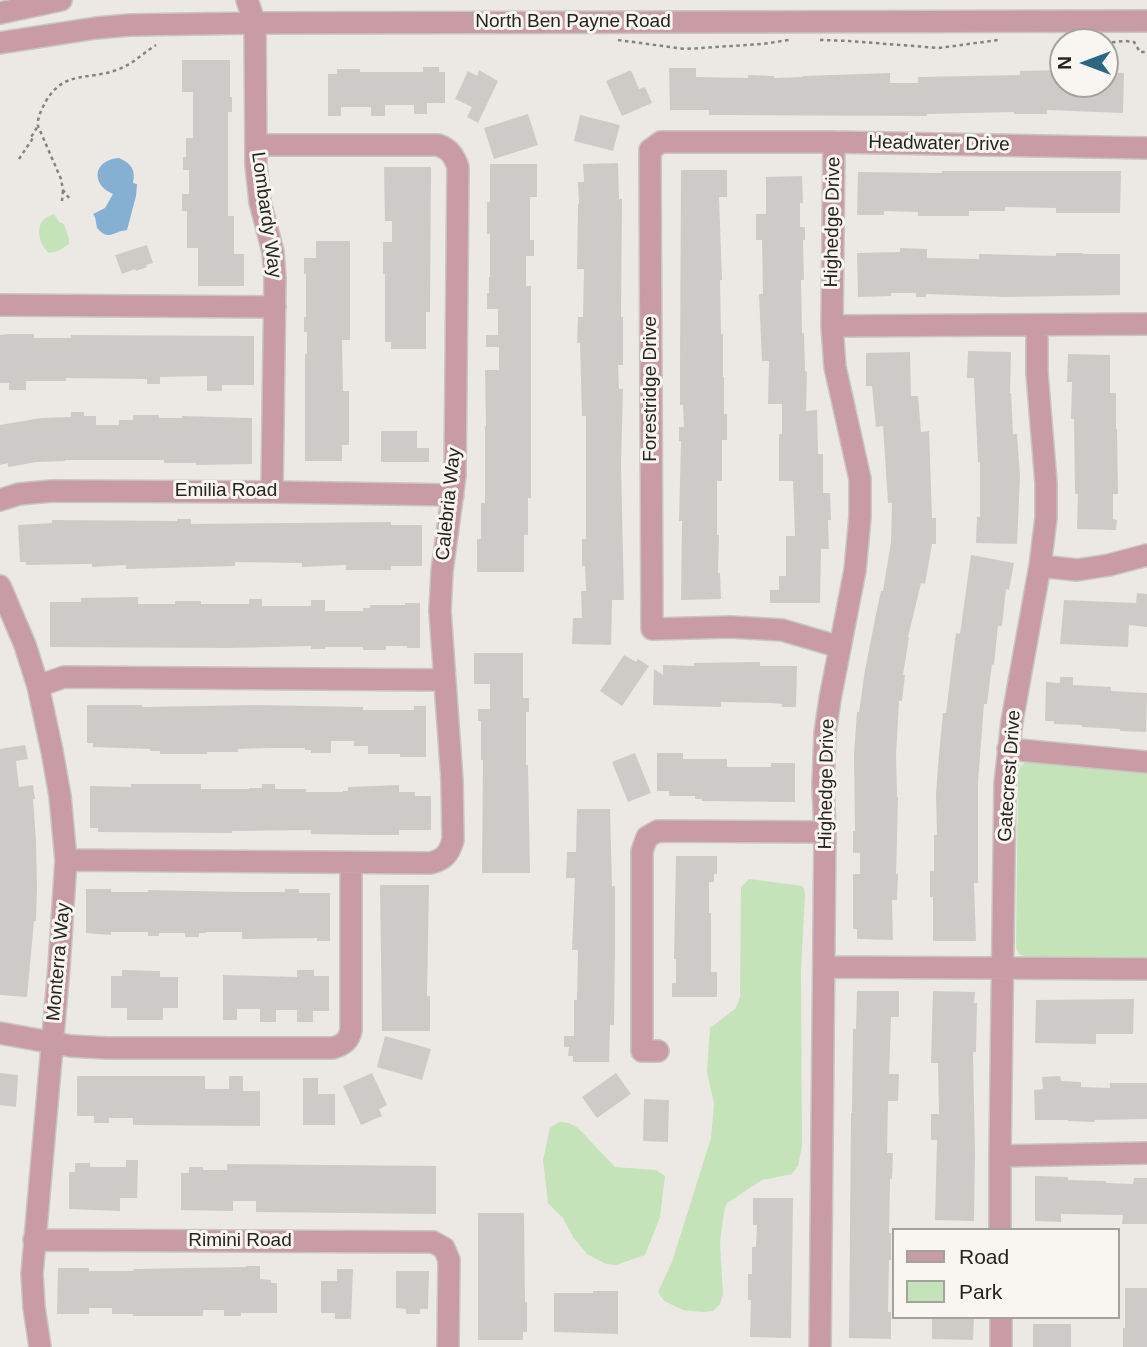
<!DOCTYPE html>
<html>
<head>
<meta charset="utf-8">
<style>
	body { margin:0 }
	#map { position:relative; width:1147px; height:1347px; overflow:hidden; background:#ece9e5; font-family:Helvetica,sans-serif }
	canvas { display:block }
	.legend { position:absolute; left:892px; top:1228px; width:228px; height:91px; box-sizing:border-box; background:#f9f6f2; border:2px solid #a4a29f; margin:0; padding:9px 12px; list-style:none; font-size:21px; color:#252423 }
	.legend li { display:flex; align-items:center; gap:14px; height:35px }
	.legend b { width:35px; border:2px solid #a4a29f }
	.north { position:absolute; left:1049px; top:28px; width:70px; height:70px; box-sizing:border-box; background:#f9f6f2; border:2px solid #a4a29f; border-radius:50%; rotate:270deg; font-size:19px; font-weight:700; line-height:28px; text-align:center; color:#252423 }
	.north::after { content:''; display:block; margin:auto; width:24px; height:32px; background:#2d6680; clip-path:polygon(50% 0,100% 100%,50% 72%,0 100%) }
</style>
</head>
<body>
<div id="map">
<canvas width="1147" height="1347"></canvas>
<ul class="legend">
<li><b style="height:9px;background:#c99ba5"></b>Road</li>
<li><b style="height:19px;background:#c4e3b9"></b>Park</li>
</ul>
<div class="north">N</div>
</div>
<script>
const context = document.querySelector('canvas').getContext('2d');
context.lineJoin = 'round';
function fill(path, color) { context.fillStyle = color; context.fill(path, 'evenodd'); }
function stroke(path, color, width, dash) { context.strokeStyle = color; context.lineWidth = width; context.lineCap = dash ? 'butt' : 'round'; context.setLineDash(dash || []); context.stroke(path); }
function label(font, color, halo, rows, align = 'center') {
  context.font = font + ' Helvetica,sans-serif'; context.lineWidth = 6; context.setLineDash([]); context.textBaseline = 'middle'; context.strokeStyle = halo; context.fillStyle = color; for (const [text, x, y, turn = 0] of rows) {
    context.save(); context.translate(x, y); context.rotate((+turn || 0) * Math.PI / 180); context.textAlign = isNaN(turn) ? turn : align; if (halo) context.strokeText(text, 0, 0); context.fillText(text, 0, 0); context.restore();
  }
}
const green = new Path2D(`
	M54,214L59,222L64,224L69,239V244L58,251L49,253C41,247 35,230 43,220C45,218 51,215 54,214Z
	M1028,761L1147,773V960L1025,957L1019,954L1016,948L1018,778C1019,769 1019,765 1028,761Z
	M749,879L803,886L805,894L801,971L802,1146L798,1166L792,1174L762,1180L727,1203L724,1212L720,1243L723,1294L720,1304L713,1311L703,1312L683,1310L664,1301L658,1292L672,1262L711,1138L714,1104L707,1072L710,1028L736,1008L740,997L741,887Z
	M559,1122L569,1123L578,1128L615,1167L656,1170L665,1176L660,1217L645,1255L616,1265L606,1264L587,1254L573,1237L563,1218L548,1203L543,1160L550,1128Z`);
const water = new Path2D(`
	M119,158C131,163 136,170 133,183L137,184L136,196L127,230C114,231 109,242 97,228L95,217L93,214L105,208L113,194C90,184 93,160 119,158Z`);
const building = new Path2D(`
	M182,60H230V97H232V112H228V216H234V254H244V286H198V248H187V211H182V194H189V170H183V157H186V138H193V92H182Z
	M423,67H439V72H445V103H427V114H414V105H385V116H371V107H341V116H328V74H337V69H360V72H423Z
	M669,68H696V77L748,78V75L774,76V78L803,77V76L890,73V83H918V77L1020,75V71L1063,70V84H1105V72L1124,73L1123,113L1047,110V114H1014V112L927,114V116L709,115V110H670Z
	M479,70L498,81L478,123L467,117L472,107L455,99L468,71L477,76Z
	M631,70L639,89L645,87L652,103L622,116L606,81Z
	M528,114L538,145L494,159L484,128Z
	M580,115L620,125L613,151L574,141Z
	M618,163L619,199H622L621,317H623V365H618L619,389H623L621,464L624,600H612L611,645L572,644L573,618H582L581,591H586L585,566H582V539H586V416H582L580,343H577L578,317H583L584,269H577L578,204H579L578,182H584L583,164Z
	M490,164H537V197H530V240H534V256H526V286H531V498H528V535H524V572H477V539H481V503H485V426H486L485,370H499V347H486V335H498V309H487V293H489V277H490V234H487V202H490Z
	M384,167H431L430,312H426V349H391V342H385V274H383V242H392V221H385Z
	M681,170H727V197H719L722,280H720L721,334H723V377H724V414H727V440H722V481H717V535H719L718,573H720L721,599L681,600L682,521H679L681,441H679V427H684L683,405H680V367Z
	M942,171H1121L1120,213H1056V208L1005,207V211H969V216H918V212L884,211V215H857L858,172L942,173Z
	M802,176L803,203H800V227H805V240H803L804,280H801L802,333H804L805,371L807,372L806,411L817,410L818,454H823V493H830L831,520H828L829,549H821L820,603H770V590H779V576H786V536H795L793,481H779V434H782V404H768L769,361H762L759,294H763L762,240H756V214H766V177Z
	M316,241H350V340H342L343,391H349V445H342V461H305V354H307V332H304V317H306V274H304V258H316Z
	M147,245L153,263L146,265L147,267L136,271L135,269L122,274L115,255Z
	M900,248L927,249V258L979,259V254L1056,256V253H1083V254H1120V295L1005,297L926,294V297H916V293H891V296L858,297L857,253L900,252Z
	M9,334H34V338H71V335L254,336V385H222V391H207V376L160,377V384H147V379L66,378V381H26V390H9V383H0V335Z
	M968,351L1011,352L1010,393H1011L1013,434H1017L1020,476L1017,544L976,543L977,517H980V462H978L974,378H967Z
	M910,352L911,396H918L921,432L929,431L932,518H936V544H932L925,584L921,583L908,637H909L903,675H905L902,701H899L896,755L897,797H898L896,874H898L897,900H892L893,940L857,939V929H853V874H860V853H853V831H855L854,754L857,712H859L865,670L876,614L881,591H883L891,542L892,503H888L883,426L876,427L872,386H866V353Z
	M1068,354L1110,355V393H1116V429H1117L1118,494H1113V519L1117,520L1116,530L1077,529L1078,494H1075L1074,419H1071L1072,382H1067Z
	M71,412H84V416H96V425H119V420H133V415H159V418H182V416L252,418V464L196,465V463H164V460H65V461L37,462L8,467V463L0,465V425L41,418L71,417Z
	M381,431H417V448H429V462H381Z
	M177,519H191V524L391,522V525H422V566H391V570H346V565L302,567V563L235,562V566L126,569V565L92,567V564H83L26,565V562H20L18,525L52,523V520L177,521Z
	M971,555L1014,563L1009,590L1006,589L1002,626H998L994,665L992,664L987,704H984L978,782V883H974L976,941H933V897H930V871H934V835H937L936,794L939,754L943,713H946L956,633L960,634Z
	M1137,593L1147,594V627L1129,625L1128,647L1060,644L1064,600L1136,603Z
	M138,597V604H175V601H201V604H249V599H262V606H311V600H325V611H363V608H370V605H405V603H420V648H407V646H386V650H363V647H325V649H311V646L231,648L50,647V602H81V598Z
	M474,653H523V698H529V712H526V765H528L530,873H482L483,760H481V721H478V709H490V684H474Z
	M624,655L636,662L638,659L649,666L622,706L600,691Z
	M760,662V666H797L796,707H782V704L771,703L721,702V707L653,705L654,669L663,675V665L694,666V663Z
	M1060,677H1073V685L1111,687V691L1147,693L1146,732L1120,731V729L1082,727V725L1054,724V721H1045L1046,682L1060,683Z
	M87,705H142V707L257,705L363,707V710H414V706H426V757H400V754H368V746H354V741H331V753H311V750H305V748H269L238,749V752H207V754H160V751H150V749L93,747V743H87Z
	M25,745L28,759L16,761L19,787L33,785L35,799H33L36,840L37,888L36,921H34L27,997L0,995V749Z
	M635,753L651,793L628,802L612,762Z
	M657,753H683V759H727V767H771V763H795V802L702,801V799H695V796H669V791H657Z
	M131,784H201V789H249V788H262V784H275V789H306V792H343V791H348V787L399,785V792H415V796H431V830H399V835H374L311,834V830L232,831V833L98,832V828H90V786L131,787Z
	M577,809H610L612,886H615V950L614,1025H610L609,1062H573V1056H568L569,1047H564V1036H574V1000H577L578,950H572L575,878H566L567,852H576Z
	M676,856H717V874H714V882H709V913H711V972H717V997H672V983H676V959H674Z
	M380,885H429L427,996H430V1031H382Z
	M86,889H111V892H148V890L242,892H285V889H299V893H330V941H317V938L242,939V932H206V933H199V937H185V933H159V936H148V932H111V935L86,933Z
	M122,970L160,971V977H178V1008H163V1020H127V1008H111V976H122Z
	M297,970H314V976H329V1011H313V1022H297V1010H276V1022H260V1009H237V1020H223V975L297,977Z
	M857,991H899V1017H891L889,1074H899L898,1101H888L887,1153H893L892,1179H890L889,1233H891V1260H889L888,1312H891V1339L849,1338L851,1113H852L853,1029H856Z
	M933,991L975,992L974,1003H977L976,1052H973L975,1154L974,1221L935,1220L937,1140H931V1114H939L938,1063H931Z
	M1134,999L1133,1034H1096V1044L1035,1043L1036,1000Z
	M385,1036L431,1049L422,1080L377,1067Z
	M0,1073L18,1075L16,1107L0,1105Z
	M372,1073L387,1105L379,1109L382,1116L361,1125L343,1086Z
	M616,1073L631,1094L597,1118L582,1097Z
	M77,1076H205V1089H229V1076H243V1091H260V1126L133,1125V1118H109V1123H94V1116H77Z
	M1060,1076L1061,1081L1081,1082V1087L1110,1088V1083H1147V1119L1095,1120L1094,1122L1068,1121V1120H1035L1034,1090L1043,1089L1042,1077Z
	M303,1078H318V1094H335V1125H303Z
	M644,1099L669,1100L668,1142L643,1141Z
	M126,1160H138L137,1198H120V1211L69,1209V1172H75V1163H90V1167H126Z
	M227,1164L436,1166V1214L256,1212V1201H233V1211L181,1210V1173H189V1167H203V1170H227Z
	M1035,1176L1068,1177V1180L1106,1181V1183L1133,1184L1134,1178H1147V1224H1122L1123,1215L1061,1214V1222L1035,1221Z
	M753,1198H793L791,1338L750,1337L751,1300H748V1274H752V1247H756L757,1225H753Z
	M478,1213H524L525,1302H527V1332H523V1340H478Z
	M246,1266H260V1279L271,1280V1283H277V1313H241V1316H224V1310H203V1316H133V1314H112V1308H89V1314H57L58,1268H89V1271H133L134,1269L246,1267Z
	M337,1269H353L351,1319H335V1313H321V1281H337Z
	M396,1271H429L428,1309H420V1314H406V1309L396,1308Z
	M1125,1288H1147V1347H1123V1328H1125Z
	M593,1291H618V1334L554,1332V1293H593Z
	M932,1317H974L973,1340L932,1339Z
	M1033,1324H1071V1347H1033Z`);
const path = new Path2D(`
	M1061,39L1079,42
	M618,40L685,49L762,44L789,40
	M820,40L849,41L939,48L998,40
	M1105,43L1125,41L1134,42L1140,52H1147
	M19,159L33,138L31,137L38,126
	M69,198L63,190L61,179L38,126C37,117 42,109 46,101C65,69 90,81 119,69C133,64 143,53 156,45
	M62,201L63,190`);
const minor = new Path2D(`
	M247,0L255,23L256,165L260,202L273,252L275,278L272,492
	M0,13L61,0
	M0,43L96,28L130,25L255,23L1147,21
	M0,305L275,307
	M832,326L1147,324
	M0,500L19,494L52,491L272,492L453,495
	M1040,566L1077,570L1109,565L1147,555
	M0,586L25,645L38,686L52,751L60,796L66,860L59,967L32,1274L34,1307L40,1347
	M840,647L782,630L731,627L652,629L650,150L661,142H834L1147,148
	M38,686L64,677L444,680
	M1008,749L1147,762
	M66,860L430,863C444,860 449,854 453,840L452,780L440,611L442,571L455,476L458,167C454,156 450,149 438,145H256
	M824,967L1147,969
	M0,1033L71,1046L107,1048H333C343,1045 349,1041 351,1030V863
	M658,1051H642V851L647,837L658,831L825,832
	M1000,1156L1147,1153
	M1000,1230V1156L1005,784L1012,721L1040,566L1046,518V483L1037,373V325
	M34,1240L433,1242L444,1248L449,1260L448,1347
	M1001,1317V1347
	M820,1347L825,832L823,785L825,733L830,699L855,570L860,517V479L835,367L832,326L834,142`);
const streetNames = [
	["North Ben Payne Road",573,22],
	["Headwater Drive",939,144,1],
	["Lombardy Way",266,215,82],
	["Highedge Drive",833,222,-89],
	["Forestridge Drive",651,389,-90],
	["Emilia Road",226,491],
	["Calebria Way",449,504,-84],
	["Gatecrest Drive",1010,776,-86],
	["Highedge Drive",827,784,-89],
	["Monterra Way",59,962,-85],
	["Rimini Road",240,1241]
];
fill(green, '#c4e3b9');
fill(water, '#86b0d2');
fill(building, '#cecac7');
stroke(minor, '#c8c6c2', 24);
stroke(path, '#858380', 2.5, [3.5, 3.5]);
stroke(minor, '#c99ba5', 21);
label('19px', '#252423', '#f9f6f2', streetNames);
</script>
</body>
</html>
